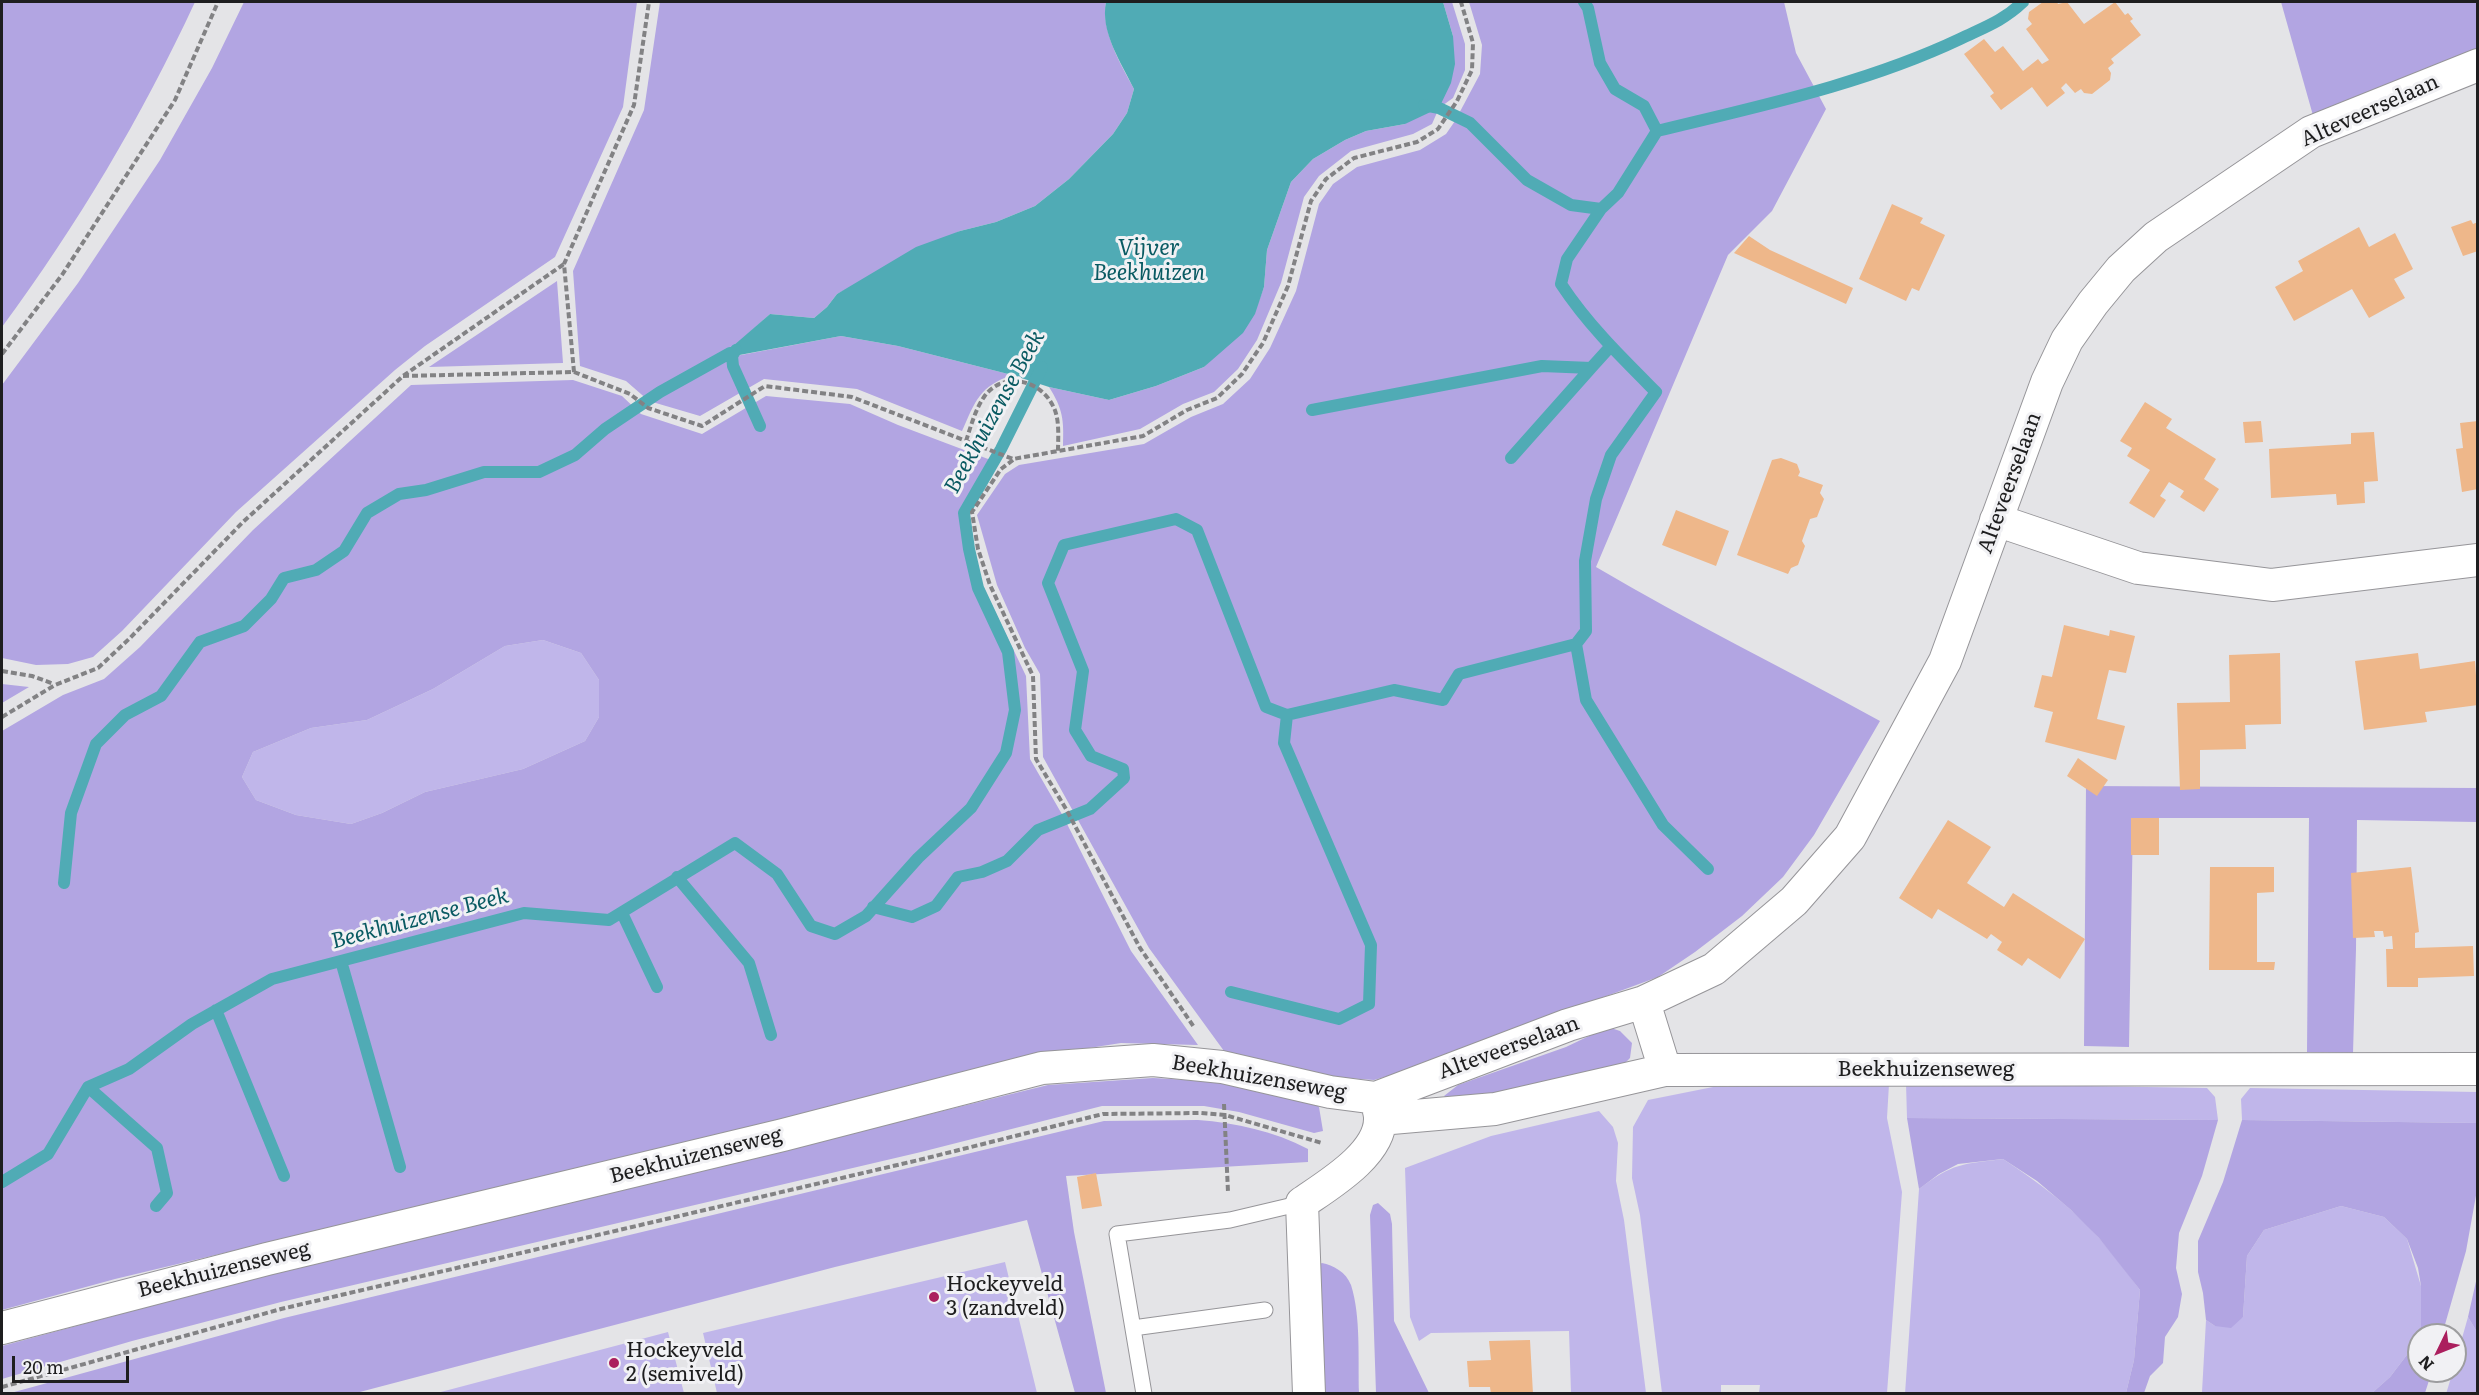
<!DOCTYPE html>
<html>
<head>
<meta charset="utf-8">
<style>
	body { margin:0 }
	#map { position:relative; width:2479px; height:1395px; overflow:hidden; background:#e4e4e7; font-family:Literata,serif }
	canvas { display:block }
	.frame { position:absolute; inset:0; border:3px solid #1e1e1f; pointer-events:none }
	.north { position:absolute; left:2407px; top:1323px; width:60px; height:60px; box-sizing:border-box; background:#f1f1f4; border:2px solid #9d9d9f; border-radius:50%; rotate:227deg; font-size:16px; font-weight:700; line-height:24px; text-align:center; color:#1e1e1f }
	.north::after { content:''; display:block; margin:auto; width:21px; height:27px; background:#ab1f5e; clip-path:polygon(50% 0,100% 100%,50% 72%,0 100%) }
	.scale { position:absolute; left:12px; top:1356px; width:117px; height:27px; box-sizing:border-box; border:3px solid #1e1e1f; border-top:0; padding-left:8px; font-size:18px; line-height:21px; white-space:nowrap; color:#1e1e1f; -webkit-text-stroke:4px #f1f1f4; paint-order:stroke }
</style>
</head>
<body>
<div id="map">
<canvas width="2479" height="1395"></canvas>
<div class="frame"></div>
<div class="north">N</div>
<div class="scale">20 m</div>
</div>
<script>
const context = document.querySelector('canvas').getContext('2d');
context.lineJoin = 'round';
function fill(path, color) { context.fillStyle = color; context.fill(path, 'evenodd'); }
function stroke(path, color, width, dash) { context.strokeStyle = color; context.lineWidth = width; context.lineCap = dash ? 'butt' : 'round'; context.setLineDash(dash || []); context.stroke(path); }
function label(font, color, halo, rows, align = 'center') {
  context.font = font + ' Literata,serif'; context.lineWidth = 6; context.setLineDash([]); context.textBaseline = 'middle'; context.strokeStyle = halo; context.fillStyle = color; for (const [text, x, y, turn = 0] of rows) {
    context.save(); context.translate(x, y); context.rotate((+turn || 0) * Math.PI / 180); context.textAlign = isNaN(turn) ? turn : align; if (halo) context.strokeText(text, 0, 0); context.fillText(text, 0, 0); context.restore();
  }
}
const green = new Path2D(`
	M543,640L581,653L599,680V717L585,741L523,769L425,792L382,813L351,824L296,815L256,800L242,777L253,752L311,728L367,720L433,689L505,646Z
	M1906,1083L2207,1088L2215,1097L2218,1120L1907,1118Z
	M1788,1084H1889L1887,1118L1902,1192L1887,1393H1759L1760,1385H1721V1393H1662L1640,1215L1632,1178L1633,1127L1648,1100L1713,1087Z
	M2250,1088L2477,1092V1123L2242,1120L2241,1099Z
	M1599,1111L1613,1127L1618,1143L1616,1181L1624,1220L1646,1393H1571L1569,1331L1431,1333L1419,1341L1410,1317L1405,1168L1491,1136Z
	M2003,1159C2038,1182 2072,1207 2100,1239C2114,1255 2127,1273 2140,1290L2134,1360L2126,1393L1905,1394L1919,1189C1953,1163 1962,1164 2003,1159Z
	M2341,1206L2384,1217L2407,1239L2421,1286V1335H2419V1339L2390,1377L2372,1393L2202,1392L2206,1320L2215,1326L2243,1317L2247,1256L2264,1230Z
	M1005,1262L1037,1393H717L703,1333Z
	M2468,1317L2477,1332V1393L2446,1394L2453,1371H2455V1363Z
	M668,1332L684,1393H437Z`);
const forest = new Path2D(`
	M2,2H195C141,118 78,224 2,327Z
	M244,2H637L623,107L555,257L425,346L395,370L236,512L122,631L93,657L68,664L36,665L2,658V385L78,283L160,160L212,68Z
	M660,2H1106C1101,31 1120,63 1134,89L1127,113L1113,134L1069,179L1035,206L996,222L960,231L837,294L827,307L814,318L770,314L720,359L841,336L898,346L1012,375C979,387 976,400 962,431L857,389L764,379L700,416L649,401L626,381L580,366L573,271L644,110Z
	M1443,2H1452L1465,44V70L1453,98L1439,108L1432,124L1413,134L1351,151L1319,176L1304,197L1281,283L1257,340L1238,369L1214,392L1183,404L1140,429L1063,446C1064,420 1063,409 1049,387L1109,400L1156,386L1204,367L1254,314L1264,287L1267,250L1291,182L1313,159L1345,140L1366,131L1405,124L1453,36Z
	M1469,2H1784L1796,53L1826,109L1772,211L1728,255L1596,567C1689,622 1786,669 1880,721L1814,835L1783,877L1742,916L1695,952L1658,977L1398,1073L1374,1080L1333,1077L1224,1051L1149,948L1043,757L1040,674L1025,648L997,585L977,515L1005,474L1019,465L1144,444L1191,417L1223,404L1250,379L1270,348L1296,291L1319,204L1333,184L1357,167L1420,150L1446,134L1455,121L1480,74L1482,45Z
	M2281,2H2477V50L2314,119Z
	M557,281L563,363L429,367Z
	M573,380L622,396L641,414L702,434L766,396L850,404L898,425L996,462L967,512L972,548L983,586L1026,676L1030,759L1063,816L1131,951L1198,1045L1121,1043L1038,1056L894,1093L115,1279L2,1310V731L63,695L104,679L140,647L253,530L411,385ZM543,640L581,653L599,680V717L585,741L523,769L425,792L382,813L351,824L296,815L256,800L242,777L253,752L311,728L367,720L433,689L505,646Z
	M2,684L29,687L2,703Z
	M2086,786L2477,788V822L2357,820L2356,949L2353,1053L2307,1052L2309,818H2133L2129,1047L2084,1046Z
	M1608,1027L1620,1031L1632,1043L1630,1058L1618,1070L1456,1108L1444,1096L1458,1085L1566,1047Z
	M1153,1078L1225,1082L1309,1098L1319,1107L1323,1131L1314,1133L1239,1112L1204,1106H1102L921,1152L281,1302L132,1341L2,1379V1346L272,1273L593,1197L1048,1085Z
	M1907,1118L2218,1120L2202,1176L2179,1233L2176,1268L2182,1294L2178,1317L2165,1337L2163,1363L2150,1376L2144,1393H2126L2134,1360L2140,1290L2099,1238L2071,1210L2037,1181L2003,1159L1958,1164L1939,1174L1919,1189Z
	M1198,1120C1236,1123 1274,1131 1308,1149V1162L1066,1176L1074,1232L1106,1393H1075L1027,1220L835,1267L356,1393L7,1394L284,1318L1104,1121Z
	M2242,1120L2477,1123V1190L2466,1251L2442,1335H2421V1286L2418,1268L2407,1239L2384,1217L2341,1206L2264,1230L2247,1256L2243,1317L2231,1328L2215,1326L2206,1320L2203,1293L2198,1272V1241L2223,1182Z
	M1378,1203L1390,1214L1392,1224L1394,1321L1429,1393H1376L1370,1215L1373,1205Z
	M1322,1263C1333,1265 1346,1272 1351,1285C1361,1316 1358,1360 1359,1393H1318L1316,1266Z
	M2477,1277V1332L2468,1317Z
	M2419,1339V1371H2432L2425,1393H2372L2390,1377Z`);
const water = new Path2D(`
	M1106,2H1443L1453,36L1455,64L1451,83L1439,108L1405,124L1366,131L1345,140L1313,159L1291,182L1267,250L1264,287L1255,314L1243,333L1204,367L1156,386L1109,400L1049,387L1012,375L898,346L841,336L718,359L770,314L814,318L827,307L837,294L916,247L960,231L996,222L1035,206L1069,179L1113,134L1127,113L1134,89C1121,62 1100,32 1106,2Z`);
const stream = new Path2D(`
	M1424,105L1439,108L1470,123L1527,180L1571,205L1601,209L1618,193L1657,131L1644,106L1615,89L1600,63L1588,8L1584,2
	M1657,131C1759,106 1865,84 1960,39C1985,27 2003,21 2023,2
	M736,350L732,356L733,366L760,426
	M1312,410L1542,366L1591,368L1610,347
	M1511,458L1591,368
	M1576,644L1586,700L1663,825L1708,869
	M677,877L749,963L771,1035
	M64,883L71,813L96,744L125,715L161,696L200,642L244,626L271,599L284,578L316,570L344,551L367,513L399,494L426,490L484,472H539L575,455L605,429L660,392L730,353
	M873,907L912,917L936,906L958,877L982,872L1007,861L1038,830L1090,809L1124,778L1123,769L1091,756L1075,730L1083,671L1048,583L1064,545L1176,519L1197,530L1266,707L1287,715L1394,690L1443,700L1459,674L1576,644L1586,631L1585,561L1596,499L1611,455L1656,392C1622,358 1588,325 1561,284L1567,259L1601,209
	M622,913L657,987
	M341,961L400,1167
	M1231,992L1339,1019L1369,1004L1371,945L1284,743L1287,715
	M216,1010L284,1176
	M88,1087L157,1148L167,1193L156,1206
	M2,1182L48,1154L88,1087L129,1069L192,1024L272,979L524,913L609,920L735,843L777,874L811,926L835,934L866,916L918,858L971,808L1006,753L1015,710L1008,652L978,588L969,549L964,513L1001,449L1042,367`);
const building = new Path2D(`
	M2043,2H2057L2058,4L2067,2L2084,24L2115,2L2125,15L2128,13L2133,19L2130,21L2141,35L2111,59L2114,63L2108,68L2111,73L2110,80L2092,94L2084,93L2081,89L2075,93L2066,83L2061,88L2065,93L2047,107L2032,87L2001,110L1990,96L1994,93L1964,54L1984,39L1995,52L2003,46L2023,71L2038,59L2042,64L2049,60L2026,29L2032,24L2028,19L2029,12Z
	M1892,204L1923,218L1920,223L1945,235L1919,291L1912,288L1906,301L1859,279Z
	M2471,220L2473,224L2478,222V251L2463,256L2451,227Z
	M2359,227L2369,247L2395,233L2413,269L2394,279L2405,298L2369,318L2352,289L2294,321L2275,287L2303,271L2298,261Z
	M1749,236L1770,250L1853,288L1846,304L1734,253Z
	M2145,402L2172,419L2166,428L2216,459L2204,479L2219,489L2204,512L2180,497L2184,491L2169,482L2160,496L2166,500L2154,518L2129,503L2150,470L2127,456L2132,448L2120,441Z
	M2261,421L2263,442L2245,443L2243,422Z
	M2478,421V489L2462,492L2456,449L2463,448L2460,423Z
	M2374,432L2378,481L2364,482L2365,503L2337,505L2336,494L2271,498L2269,449L2351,444V433Z
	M1781,458L1797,464L1800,472L1798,476L1823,485L1820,493L1824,499L1817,517L1810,519L1802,541L1805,546L1798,565L1791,568L1788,574L1737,555L1772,460Z
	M1676,510L1729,531L1716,566L1662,545Z
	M2064,625L2109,636L2110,630L2135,636L2126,673L2109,670L2097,719L2125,726L2116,760L2045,742L2053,712L2034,707L2042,675L2052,677Z
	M2280,653L2281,724L2245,725L2246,749L2200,750V789L2180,790L2177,703L2230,702L2229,655Z
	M2418,653L2420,669L2475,661L2478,705L2425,712L2427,722L2364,730L2355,661Z
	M2078,758L2108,780L2097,796L2067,776Z
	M2131,818H2159V855H2131Z
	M1948,820L1991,847L1967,883L2004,907L2013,893L2085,939L2060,979L2028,958L2022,966L1997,950L2002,942L1991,934L1987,939L1938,909L1932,919L1899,898Z
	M2210,867H2274V892L2257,893V962H2275L2274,970H2209Z
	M2411,867L2419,932L2415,933V948L2473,946L2474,976L2418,978V987H2387L2386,949H2393L2392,936L2384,937L2383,931H2374L2375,937L2353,938L2351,873Z
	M1096,1173L1102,1206L1082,1209L1077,1177Z
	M1530,1340L1533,1394H1491L1490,1387H1469L1467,1361L1491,1360L1489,1341Z`);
const path = new Path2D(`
	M2,354L62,275L175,100L218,2
	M574,372L564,264L634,105L649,2
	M403,376L574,372L630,394L648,408L702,426L765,386L852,397L1013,459L1143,436L1187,410L1217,398L1242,374L1263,343L1288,286L1311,201L1326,179L1354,158L1417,142L1438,129L1457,101L1472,70L1473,43L1461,2
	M966,441C971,426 975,410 984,397C1002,371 1040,379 1053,406C1060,419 1058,437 1058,452
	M1013,460L1001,469L972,512L978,549L990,585L1033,676L1036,759L1066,809L1140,948L1194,1027
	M2,671L32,676L54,684
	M2,717L55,685L98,668L129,639L243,522L403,376L564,264
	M1224,1104L1228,1192
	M2,1387L281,1309L923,1159L1103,1114L1200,1113L1225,1115L1322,1143`);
const service = new Path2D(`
	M1133,1328L1265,1310
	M1144,1394L1117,1234L1230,1220L1302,1203`);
const minor = new Path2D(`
	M1996,520L2138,568L2272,585L2478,560
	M1644,1002L1665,1070
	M1376,1098L1568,1025L1644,1002L1714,969L1794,901L1850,837L1945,661L2047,382L2067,340L2093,303L2121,269L2156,237L2311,132L2478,65
	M1380,1119L1495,1109L1665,1070L2478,1069
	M2,1328L267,1259L783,1135L1042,1068L1153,1060L1222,1067L1330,1092L1376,1098
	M1309,1394L1302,1203C1328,1185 1381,1154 1380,1118C1380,1112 1377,1105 1376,1099`);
const markers = [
	[934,1297,6,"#ab1f5e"],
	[614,1363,6,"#ab1f5e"]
];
const streetNames = [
	["Alteveerselaan",2370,111,-24],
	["Alteveerselaan",2010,483,-70],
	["Alteveerselaan",1509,1048,-20],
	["Beekhuizenseweg",1926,1070],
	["Beekhuizenseweg",1259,1078,10],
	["Beekhuizenseweg",696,1156,-14],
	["Beekhuizenseweg",224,1270,-14]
];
const poiNames = [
	["Hockeyveld",946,1285],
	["3 (zandveld)",946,1309],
	["Hockeyveld",626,1351],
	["2 (semiveld)",626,1375]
];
const waterNames = [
	["Vijver",1149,249],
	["Beekhuizen",1149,274],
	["Beekhuizense Beek",995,412,-61],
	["Beekhuizense Beek",420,919,-15]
];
fill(green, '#c0b6ea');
fill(forest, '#b2a5e2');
fill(water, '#50abb5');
stroke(stream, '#50abb5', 12);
fill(building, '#eeb78a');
stroke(service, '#969599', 17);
stroke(minor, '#969599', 34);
stroke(path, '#828284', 4, [6, 3]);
stroke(service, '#fff', 15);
stroke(minor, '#fff', 32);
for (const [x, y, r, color] of markers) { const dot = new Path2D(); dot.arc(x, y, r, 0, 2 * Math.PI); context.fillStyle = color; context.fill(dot); stroke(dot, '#f1f1f4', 2); }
label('21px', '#1e1e1f', '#f1f1f4', streetNames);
label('21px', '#1e1e1f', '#f1f1f4', poiNames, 'left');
label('italic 22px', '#095a62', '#f1f1f4', waterNames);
</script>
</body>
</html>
